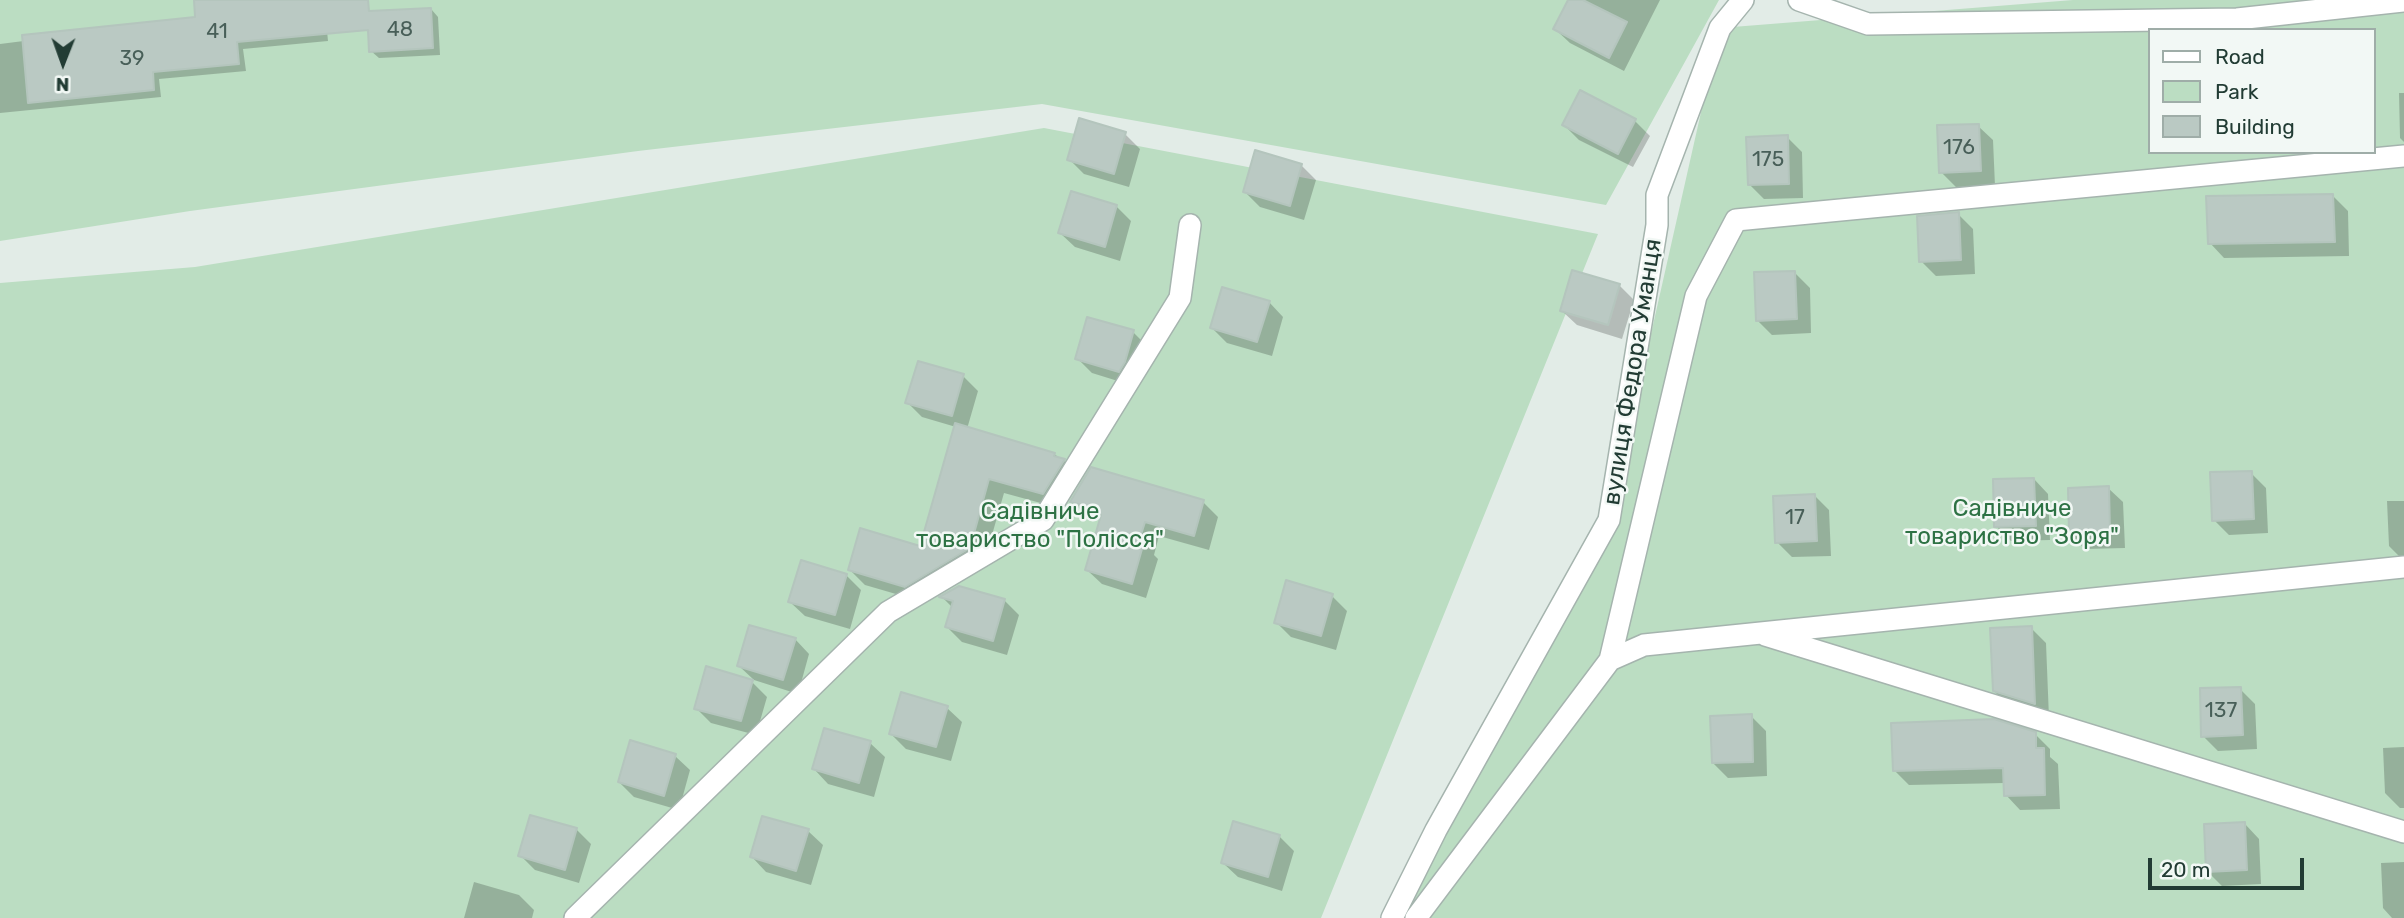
<!DOCTYPE html>
<html>
<head>
<meta charset="utf-8">
<style>
	body { margin:0 }
	#map { position:relative; width:2404px; height:918px; overflow:hidden; background:#e2ece7; font-family:Rubik,sans-serif }
	canvas { display:block }
	.legend { position:absolute; left:2148px; top:28px; width:228px; height:126px; box-sizing:border-box; background:#f2f8f5; border:2px solid #9fada8; margin:0; padding:9px 12px; list-style:none; font-size:21px; color:#223c34 }
	.legend li { display:flex; align-items:center; gap:14px; height:35px }
	.legend b { width:35px; border:2px solid #9fada8 }
	.north { position:absolute; left:28px; top:28px; width:70px; height:70px; -webkit-text-stroke:5px #f2f8f5; paint-order:stroke; rotate:181deg; font-size:19px; font-weight:700; line-height:28px; text-align:center; color:#223c34 }
	.north::after { content:''; display:block; margin:auto; width:24px; height:32px; background:#223c34; clip-path:polygon(50% 0,100% 100%,50% 72%,0 100%) }
	.scale { position:absolute; left:2148px; top:858px; width:156px; height:32px; box-sizing:border-box; border:4px solid #223c34; border-top:0; padding-left:9px; font-size:21px; line-height:24px; white-space:nowrap; color:#223c34; -webkit-text-stroke:5px #f2f8f5; paint-order:stroke }
</style>
</head>
<body>
<div id="map">
<canvas width="2404" height="918"></canvas>
<ul class="legend">
<li><b style="height:9px;background:#fff"></b>Road</li>
<li><b style="height:19px;background:#bbddc2"></b>Park</li>
<li><b style="height:19px;background:#bac9c3"></b>Building</li>
</ul>
<div class="north">N</div>
<div class="scale">20 m</div>
</div>
<script>
const context = document.querySelector('canvas').getContext('2d');
context.lineJoin = 'round';
function fill(path, color) { context.fillStyle = color; context.fill(path, 'evenodd'); }
function stroke(path, color, width, dash) { context.strokeStyle = color; context.lineWidth = width; context.lineCap = dash ? 'butt' : 'round'; context.setLineDash(dash || []); context.stroke(path); }
function label(font, color, halo, rows, align = 'center') {
  context.font = font + ' Rubik,sans-serif'; context.lineWidth = 5; context.setLineDash([]); context.textBaseline = 'middle'; context.strokeStyle = halo; context.fillStyle = color; for (const [text, x, y, turn = 0] of rows) {
    context.save(); context.translate(x, y); context.rotate((+turn || 0) * Math.PI / 180); context.textAlign = isNaN(turn) ? turn : align; if (halo) context.strokeText(text, 0, 0); context.fillText(text, 0, 0); context.restore();
  }
}
const green = new Path2D(`
	M0,0H1719L1606,205L1042,104L638,151L190,211L0,241Z
	M2073,0H2404V918H1397L1609,520L1720,28ZM2150,30H2374V152H2150Z
	M1044,128L1598,234L1321,918H0V283L195,267Z`);
const shadow = new Path2D(`
	M216,0H324L328,41L243,49L246,71L159,79L161,97L0,113V44L197,19Z
	M1570,0H1660L1624,71L1570,43L1555,29Z
	M431,9L438,17L440,55L379,58L371,51Z
	M1581,92L1635,121L1650,136L1633,167L1579,140L1564,125Z
	M2399,93H2404V142L2400,138Z
	M1978,126L1993,140L1995,186L1956,187L1941,172Z
	M1125,134L1140,149L1129,187L1084,174L1069,159Z
	M1787,137L1802,152L1803,198L1764,199L1749,184Z
	M1301,165L1316,180L1304,220L1260,207L1245,192Z
	M2333,196L2348,211L2349,256L2224,258L2210,243Z
	M1116,206L1131,221L1120,261L1075,247L1060,233Z
	M1958,214L1973,229L1975,274L1936,276L1921,261Z
	M1795,273L1810,288L1811,333L1772,335L1757,320Z
	M1619,285L1634,300L1622,339L1577,325L1562,311Z
	M1269,302L1283,317L1272,356L1227,343L1212,328Z
	M1133,332L1148,347L1134,386L1092,373L1077,358Z
	M963,376L978,391L967,429L1054,454L1064,461L1079,475L1059,508L1004,493L984,563L920,601L865,585L850,570L921,548L956,427L922,417L907,402Z
	M2251,473L2266,488L2268,533L2229,535L2214,520Z
	M2034,479L2048,494L2050,540L2011,541L1996,526Z
	M2108,488L2123,502L2125,548L2085,549L2071,535Z
	M1814,495L1829,510L1831,556L1792,557L1777,542Z
	M1072,501L1203,502L1218,517L1209,550L1159,536L1154,555L1158,559L1146,598L1102,584L1087,570L1101,520L1087,516Z
	M2387,501H2404V561L2389,546Z
	M846,575L861,590L850,629L805,616L790,602Z
	M1332,596L1347,611L1336,650L1291,637L1276,622Z
	M942,597L1004,600L1019,615L1007,655L962,642L947,627L953,608Z
	M2031,628L2046,643L2049,718L2009,706L1994,691Z
	M795,639L809,654L798,694L754,680L739,666Z
	M752,682L767,697L756,735L711,723L696,708Z
	M2240,689L2255,704L2257,749L2218,751L2203,736Z
	M947,708L962,722L951,761L906,749L891,734Z
	M1751,716L1766,731L1767,776L1728,778L1713,763Z
	M2035,734L2050,749V757L2058,764L2060,809L2020,810L2006,795L2005,783L1909,785L1894,770Z
	M870,743L885,757L874,797L828,784L814,769Z
	M2404,747V808H2400L2385,793L2383,748Z
	M675,756L690,770L679,810L634,797L619,782Z
	M2245,824L2259,839L2261,884L2222,886L2207,871Z
	M576,829L591,844L579,883L535,870L520,855Z
	M808,831L823,845L811,885L766,872L752,857Z
	M1279,836L1294,851L1282,891L1238,877L1223,863Z
	M2404,862V918H2392L2383,908L2381,863Z
	M474,882L519,895L534,910L532,918H464Z`);
const building = new Path2D(`
	M194,0H368L369,11L431,8L433,48L369,52L368,30L237,42L239,64L153,72L154,90L28,103L22,35L195,17Z
	M1568,0H1583L1627,22L1609,58L1553,29Z
	M1580,90L1636,119L1618,154L1562,125Z
	M1079,118L1126,132L1114,174L1067,160Z
	M1979,124L1981,171L1939,173L1937,125Z
	M1788,135L1789,184L1748,185L1746,137Z
	M1255,150L1302,164L1290,206L1243,192Z
	M1071,191L1117,205L1105,247L1058,233Z
	M2333,194L2335,242L2208,244L2206,196Z
	M1959,212L1961,260L1919,262L1917,216Z
	M1572,270L1620,284L1608,325L1560,311Z
	M1795,271L1797,319L1756,321L1754,272Z
	M1222,287L1270,301L1257,342L1210,328Z
	M1087,317L1134,330L1125,362L1119,372L1075,359Z
	M918,361L964,374L952,416L905,403Z
	M955,423L1055,453L1054,456L1065,459L1043,494L989,479L970,548L905,587L848,570L860,528L920,546Z
	M1091,467L1204,500L1194,536L1145,522L1139,541L1144,542L1132,584L1085,570L1101,515L1096,514L1098,509L1070,502Z
	M2252,471L2254,519L2212,521L2210,472Z
	M2034,478L2036,526L1994,527L1993,479Z
	M2109,486L2110,533L2069,535L2068,488Z
	M1815,494L1817,541L1775,543L1773,496Z
	M801,560L847,574L835,615L788,602Z
	M1286,580L1333,594L1321,636L1274,623Z
	M959,586L1005,599L993,641L945,627L953,601L939,597Z
	M749,625L796,638L783,680L737,666Z
	M2032,626L2035,704L1993,691L1990,628Z
	M706,666L753,680L741,721L694,709Z
	M2241,687L2243,735L2201,737L2200,688Z
	M901,692L948,706L936,747L889,734Z
	M1752,714L1753,762L1712,763L1710,716Z
	M1994,719L2036,732V748H2044L2045,795L2004,796L2003,768L1893,771L1891,723Z
	M824,728L871,741L859,783L812,769Z
	M630,740L676,754L664,796L618,782Z
	M530,815L577,828L565,870L518,856Z
	M762,816L809,829L796,871L750,857Z
	M1233,821L1280,835L1268,877L1221,863Z
	M2245,822L2247,870L2206,872L2204,824Z`);
const minor = new Path2D(`
	M1799,0L1868,24L2237,19L2404,1
	M1765,635L2404,832
	M1610,660L1644,645L2404,567
	M575,918L888,612L1043,520L1180,298L1190,225
	M1392,918L1436,830L1609,520L1657,225V195L1720,28L1743,0
	M1416,918L1610,660L1696,296L1736,220L2404,156`);
const numberNames = [
	["48",400,30],
	["41",217,32],
	["39",132,59],
	["176",1959,148],
	["175",1768,160],
	["17",1795,518],
	["137",2221,711]
];
const streetNames = [
	["вулиця Федора Уманця",1633,372,-81]
];
const parkNames = [
	["Садівниче",2012,509],
	["товариство \"Зоря\"",2012,537],
	["Садівниче",1040,512],
	["товариство \"Полісся\"",1040,540]
];
fill(green, '#bbddc2');
fill(shadow, '#0003');
fill(building, '#bac9c3');
stroke(building, '#b4c5bd', 2);
stroke(minor, '#a5b4ae', 24);
stroke(minor, '#fff', 21);
label('21px', '#485f58', null, numberNames);
label('24px', '#223c34', '#f2f8f5', streetNames);
label('24px', '#2d7244', '#f2f8f5', parkNames);
</script>
</body>
</html>
